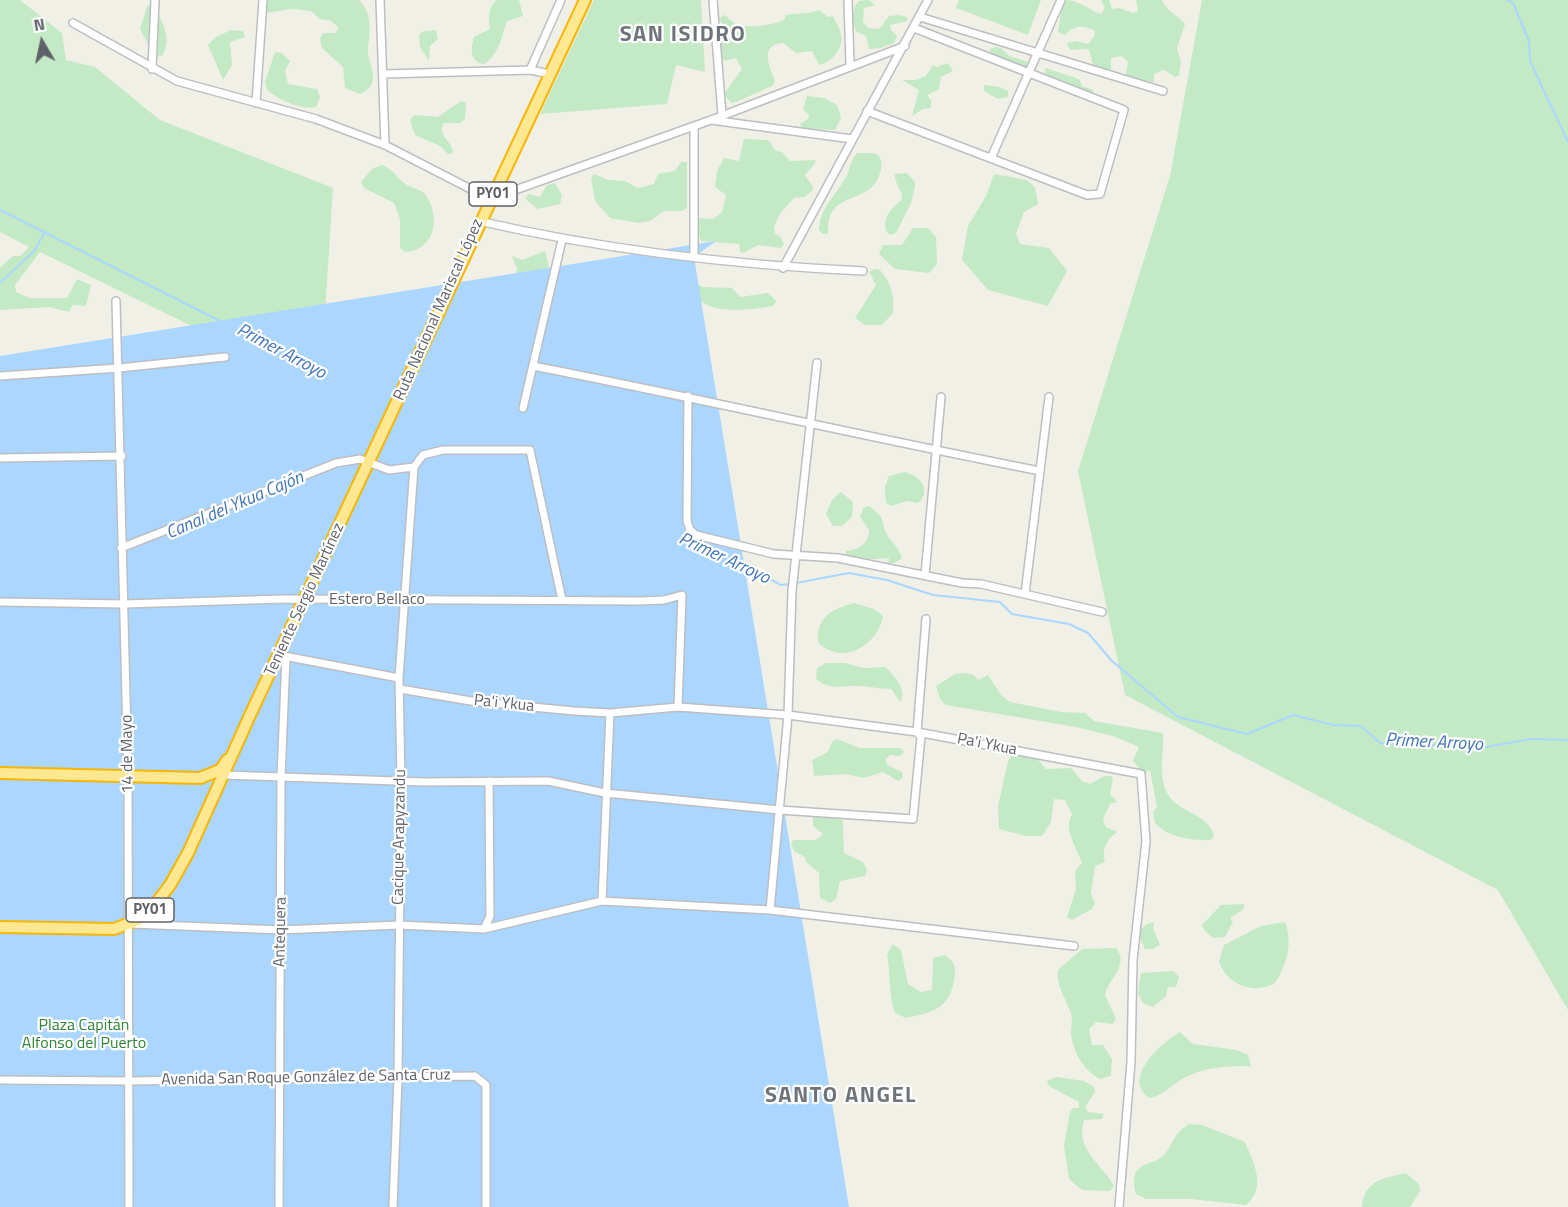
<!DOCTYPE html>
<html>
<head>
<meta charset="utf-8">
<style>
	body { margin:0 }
	#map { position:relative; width:1568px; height:1207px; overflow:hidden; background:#f1f0e7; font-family:"Titillium Web",sans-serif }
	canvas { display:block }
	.north { position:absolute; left:12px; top:12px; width:60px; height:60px; -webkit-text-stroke:4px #fff; paint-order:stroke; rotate:351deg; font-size:16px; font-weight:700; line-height:24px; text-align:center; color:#5e6268 }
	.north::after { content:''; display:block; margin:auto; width:21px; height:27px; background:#5e6268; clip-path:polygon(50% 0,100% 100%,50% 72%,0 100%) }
</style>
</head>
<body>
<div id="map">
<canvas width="1568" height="1207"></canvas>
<div class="north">N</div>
</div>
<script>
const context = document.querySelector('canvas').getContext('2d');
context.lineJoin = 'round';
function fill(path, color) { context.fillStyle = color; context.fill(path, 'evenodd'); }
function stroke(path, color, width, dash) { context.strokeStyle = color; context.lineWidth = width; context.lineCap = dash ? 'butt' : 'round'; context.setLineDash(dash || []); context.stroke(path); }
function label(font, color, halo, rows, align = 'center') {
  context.font = font + ' "Titillium Web",sans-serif'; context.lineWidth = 4.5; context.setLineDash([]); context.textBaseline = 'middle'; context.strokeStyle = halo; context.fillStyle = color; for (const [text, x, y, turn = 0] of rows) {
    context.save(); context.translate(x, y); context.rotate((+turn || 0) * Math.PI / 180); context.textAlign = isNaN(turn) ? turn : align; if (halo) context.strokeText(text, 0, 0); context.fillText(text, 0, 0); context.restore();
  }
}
const green = new Path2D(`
	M0,0H20L62,33L66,60L95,67L160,120L333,188L322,359L208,334L40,252L15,285L16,292L29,298H67L77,279L91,285L86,306L73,305L69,312L49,307L0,310V267L13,256H20L29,247L0,232Z
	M261,0H359C373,14 370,31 368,49C367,64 385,83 360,94L345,88L343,67L322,48L320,38L323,33H335L339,28L331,21L320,19L311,11L293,9L266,13Z
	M497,0H519L523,16L507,21C501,38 500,53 484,64C469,62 471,48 474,37L490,29C489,18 487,8 497,0Z
	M594,0H701L705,72L676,65L667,104L540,114Z
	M869,0L875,5L864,8L863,22L868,28L879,29L889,16L900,15L908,18L907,21L890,25L891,30L897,36L894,43L881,48L869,49L866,36L856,31C852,22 851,8 859,1Z
	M959,0H1041L1028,35L956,8Z
	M1067,0C1079,0 1089,10 1101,14L1105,8L1101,0H1109L1112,9L1119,8L1133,13L1138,11L1136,0H1162C1167,12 1178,15 1185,24L1177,48L1181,62L1179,76L1175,77L1164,70L1154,74V82L1132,79L1126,75L1128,62L1122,56L1111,58V70L1093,65L1089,49L1070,50L1067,43L1075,41L1088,44L1095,35L1094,30C1080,25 1075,25 1065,35L1058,32L1062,5Z
	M1202,0H1568V1010L1498,890L1125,695L1078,471L1170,176Z
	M151,3C162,19 172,36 163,55L157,57L153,54L140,29L147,7Z
	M819,10L828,17L833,16C836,22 840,29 841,35C844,48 831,63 819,65L812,51L796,53L783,43C758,45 770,67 775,81L772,86L736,102L731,103L724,94L742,69L736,58L725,61L721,57L719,40L723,35L720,18L724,15C729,17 731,22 736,24C746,29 774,25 784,20L786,15C798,12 807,15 819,10Z
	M231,30L243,31L245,37L230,42L232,65L223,80L208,45L216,37Z
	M436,30L438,39L430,46L429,61L420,47L419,35L424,31Z
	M995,47L1001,48L1009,56L1032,63L1027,71L990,54V49Z
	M275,52L282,53L290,61L285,71L288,84L317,89L320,97L316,107C299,110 280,100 267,90L265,82Z
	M948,63L953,71L941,77L939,89L927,95L931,100V108L923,109L912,116L919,90L902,80H915L926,76L933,65L937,67Z
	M1045,68L1079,79L1082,86L1093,90L1092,100L1075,97L1069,90L1046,78Z
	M984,85L1000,87L1008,91V97L998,99L984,91Z
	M807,96L824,98L837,105L841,118L835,130L802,128L800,124L808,119L809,115L803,109Z
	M461,101L466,103L465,119L460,123H444C436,136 453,140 453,153L448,154L440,146L415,135L410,120L414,115L438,117Z
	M744,139L768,140L776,151L782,152L790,161L815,160L816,162L805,175L814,189L805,197L794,198L781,212L774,227L775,234L780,236L784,244L781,248L758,245L743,253L740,252L739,244L701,241L698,233L699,218L713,219L722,212L726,195L715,187L717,171L724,158L739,161Z
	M857,153H873L878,155C883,162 882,166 880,173C873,197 851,194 836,207C828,214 828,225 828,234H823L819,230C820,206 837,195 847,175C850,167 851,160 857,153Z
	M681,162H687V208L682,211H664L650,221L639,223L610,218L595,201L591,178L594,174L608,180L625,181L638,188L654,184L658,174L675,171Z
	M382,165C393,169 396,177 404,183C410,188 421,189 425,194C441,216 436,250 405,252L400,248V219L394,203L364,188L361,182L372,169Z
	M907,173L915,182V187L911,203L896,233L890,235L886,231C883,215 891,210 902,199C903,190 894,184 895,174Z
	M994,174L1027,180L1035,187L1038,204L1024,212L1016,234L1020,244L1049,248L1067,271L1048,306L988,290L962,260L968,226L986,196Z
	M555,183L562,195L560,204L537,209L525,198L529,194L540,197L547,185Z
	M913,228H928L936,237L937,264L929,273L895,269L879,254L883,245H902Z
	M545,251L550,272L513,280L517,269L512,256L522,260Z
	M874,269L880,270C891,283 895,296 893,313L882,325H865L855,318L876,285L869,272Z
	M687,279L703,287L732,288L740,297L768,293L776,301L774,306C753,309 717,315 699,300C694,295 691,285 687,279Z
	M904,472C919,474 933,491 918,503L907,501L891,506L886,503L885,487L889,476Z
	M841,492L853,502L852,517L842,526H833L826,514L832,500Z
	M869,506C889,520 879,523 889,538C895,545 899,549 902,558C897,562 894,564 888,563L889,558L862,560L846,557V551C858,549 869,545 869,530L860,517L864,507Z
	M854,603L874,609L883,616C879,642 847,665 822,646C818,643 817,639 818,634C820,614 836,608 854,603Z
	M826,663H845L863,668L885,667C894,675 908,690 900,702L891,689C879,689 868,686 857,686C841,686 829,690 816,679L817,668Z
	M964,673L974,675L978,680L988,675L1001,695L1010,702L1061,712L1085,713L1094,721L1163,733C1164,751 1158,775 1167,793C1179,814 1207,812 1214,835L1211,840C1194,841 1166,837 1155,823L1153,812L1157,807L1150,770L1143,774L1133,760L1139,747L1113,736L1076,727L946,705L940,699L936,686L955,674Z
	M837,739L860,748H901L904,752L900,756L890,755L886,759L887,765L902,772L903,778L898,781L883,772L863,778L846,774L814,776L812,760L828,752L832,742Z
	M1022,755H1034L1046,769L1071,768L1082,781L1090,784L1104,776H1111L1113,778L1110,794L1117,802L1110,804L1103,819L1106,827L1117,832C1107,839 1101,850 1105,862L1095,866L1091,893L1095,904L1092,909L1072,920L1067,917L1076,889L1075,871L1082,863C1077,848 1063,830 1072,814L1065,800L1054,799L1051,822L1042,836H1026L999,829L998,806L1008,761L1011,756Z
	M837,815L843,821L844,853L863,862L867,870L865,876L840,881L836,899L830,903L820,898L819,873L806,862L805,857L795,852L791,845L793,840H816L823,834L813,826V816Z
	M1244,904V909L1230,918L1233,922L1225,937L1213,938L1204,930L1202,925L1221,905Z
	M1154,922L1153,928L1160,945L1153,949H1145L1140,939V930L1147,924Z
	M1285,922C1293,943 1287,964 1275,983C1254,995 1226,985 1219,961L1224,945L1261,926Z
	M893,944L901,950L908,984L921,992L932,990L933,958L945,955L953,962C956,969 955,978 953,985C947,1010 929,1013 906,1018L895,1013C888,994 891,974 887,954Z
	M1116,948C1130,965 1108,979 1105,995L1116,1019L1113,1024L1096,1022L1089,1029L1092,1045H1103L1112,1059L1111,1076L1100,1079C1083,1070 1073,1052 1071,1033C1071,1027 1073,1020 1071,1014C1067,999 1056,988 1058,970L1082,949Z
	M1173,971L1179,977L1176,987H1168L1166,996L1153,1007L1143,1003L1138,993L1141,973Z
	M1180,1032L1193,1044L1237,1050L1248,1055L1251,1066C1226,1066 1203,1067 1182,1079C1170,1086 1163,1096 1149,1098C1121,1077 1163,1042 1180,1032Z
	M1057,1077L1084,1081L1094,1087L1095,1092L1085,1107L1088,1112L1104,1114L1102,1119L1084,1120C1075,1150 1102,1164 1114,1186L1110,1191L1082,1190L1069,1179L1064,1146L1070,1112L1073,1108H1079V1102L1049,1086L1047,1081Z
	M1190,1124L1202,1125L1245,1142C1254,1164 1267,1187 1246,1205L1191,1199H1146L1136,1194C1127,1157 1154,1169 1166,1153C1174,1140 1176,1131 1190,1124Z
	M1406,1173L1419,1184L1420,1191L1410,1207H1362C1364,1180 1384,1178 1406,1173Z`);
const water = new Path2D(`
	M716,241L694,257L849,1207H0V356Z`);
const stream = new Path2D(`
	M1507,0L1513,3L1529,41L1530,61L1568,142
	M0,210L222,322
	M0,283L34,251L45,232
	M744,565L781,585L790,584
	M796,583L849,573L887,580L933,595L1000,602L1012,614L1069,624L1088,633L1112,661L1178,717L1247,734L1293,715L1333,725L1361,726L1380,743L1485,747L1532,739L1568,740`);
const minor = new Path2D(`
	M380,0L385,145
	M713,0L722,115
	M848,0L850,65
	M920,17L1163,91
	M73,23L177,81L316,119L385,145L490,199L711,120L905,46
	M152,69L155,0
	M530,70L561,0
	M383,74L530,70L550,74
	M256,103L263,0
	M867,111L1087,195L1100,194L1124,110L914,28
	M711,120L852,139
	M991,158L1061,0
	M479,221C604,250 734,265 863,271
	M694,257V126
	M783,268L928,0
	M116,301L128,776L129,1207
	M533,366C703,399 871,438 1040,471
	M0,376L119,368L225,357
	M688,396L687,521L690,530L696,535L774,554L838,558L962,583L981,584L1102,612
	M523,408L562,240
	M0,458L122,456
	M121,548L336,463L360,459L389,470L414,467L423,455L443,450H530L562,600
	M925,575L941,397
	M1025,594L1049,397
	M0,602L125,604L282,599L639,601L664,600L682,595L678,707
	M284,656L399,678
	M400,689L471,701L574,711L610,713L678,707L788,715L917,732L1141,774L1146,841L1133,960L1131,1062L1119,1207
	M225,775L425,782L548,781L605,793L780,810L913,819L921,737L917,732L926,619
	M602,901L610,713
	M770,910L1074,946
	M132,924L281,930L399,925L484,929L602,901L770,910L788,715L792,591L817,363
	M484,929L490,916L489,781
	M0,1080L128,1081L475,1076L486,1085V1207
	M279,1207L281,777L286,657
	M393,1207L398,1078L401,780L399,678L414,467`);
const highway = new Path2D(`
	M0,773L200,778L220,770L227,760
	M0,927L114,929L140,919L151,910L170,885L188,853L251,713L585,0`);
const shields = [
	[493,194,48],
	[150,910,48]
];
const shieldNames = [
	["PY01",493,194],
	["PY01",150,910]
];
const streetNames = [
	["Ruta Nacional Mariscal López",439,310,-66],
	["Teniente Sergio Martínez",305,600,-65],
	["Estero Bellaco",377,600],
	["Pa'i Ykua",504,704,6],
	["Pa'i Ykua",987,745,11],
	["14 de Mayo",128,754,-91],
	["Cacique Arapyzandu",400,837,-89],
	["Antequera",281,932,-89],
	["Avenida San Roque González de Santa Cruz",306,1078,-1]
];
const parkNames = [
	["Plaza Capitán",84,1026],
	["Alfonso del Puerto",84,1044]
];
const waterNames = [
	["Primer Arroyo",281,352,28],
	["Canal del Ykua Cajón",235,506,-23],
	["Primer Arroyo",724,559,25],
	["Primer Arroyo",1434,743,3]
];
const districtNames = [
	["SAN ISIDRO",683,36],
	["SANTO ANGEL",841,1097]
];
fill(green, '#c3eac5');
fill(water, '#aad6ff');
stroke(stream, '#aad6ff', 2);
stroke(minor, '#bcbec3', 10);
stroke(highway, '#f9b600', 14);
stroke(minor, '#fff', 7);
stroke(highway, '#ffe891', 10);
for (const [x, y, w] of shields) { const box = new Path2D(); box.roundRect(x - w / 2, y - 12, w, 24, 4.5); context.fillStyle = '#fff'; context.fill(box); stroke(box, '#5e6268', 1.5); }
label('bold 15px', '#5e6268', null, shieldNames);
label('16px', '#5e6268', '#fff', streetNames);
label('16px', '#308538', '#fff', parkNames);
label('italic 18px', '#3f75b8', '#fff', waterNames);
context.letterSpacing = '1.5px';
label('bold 22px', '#6f747a', '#fff', districtNames);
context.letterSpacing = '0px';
</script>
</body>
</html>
